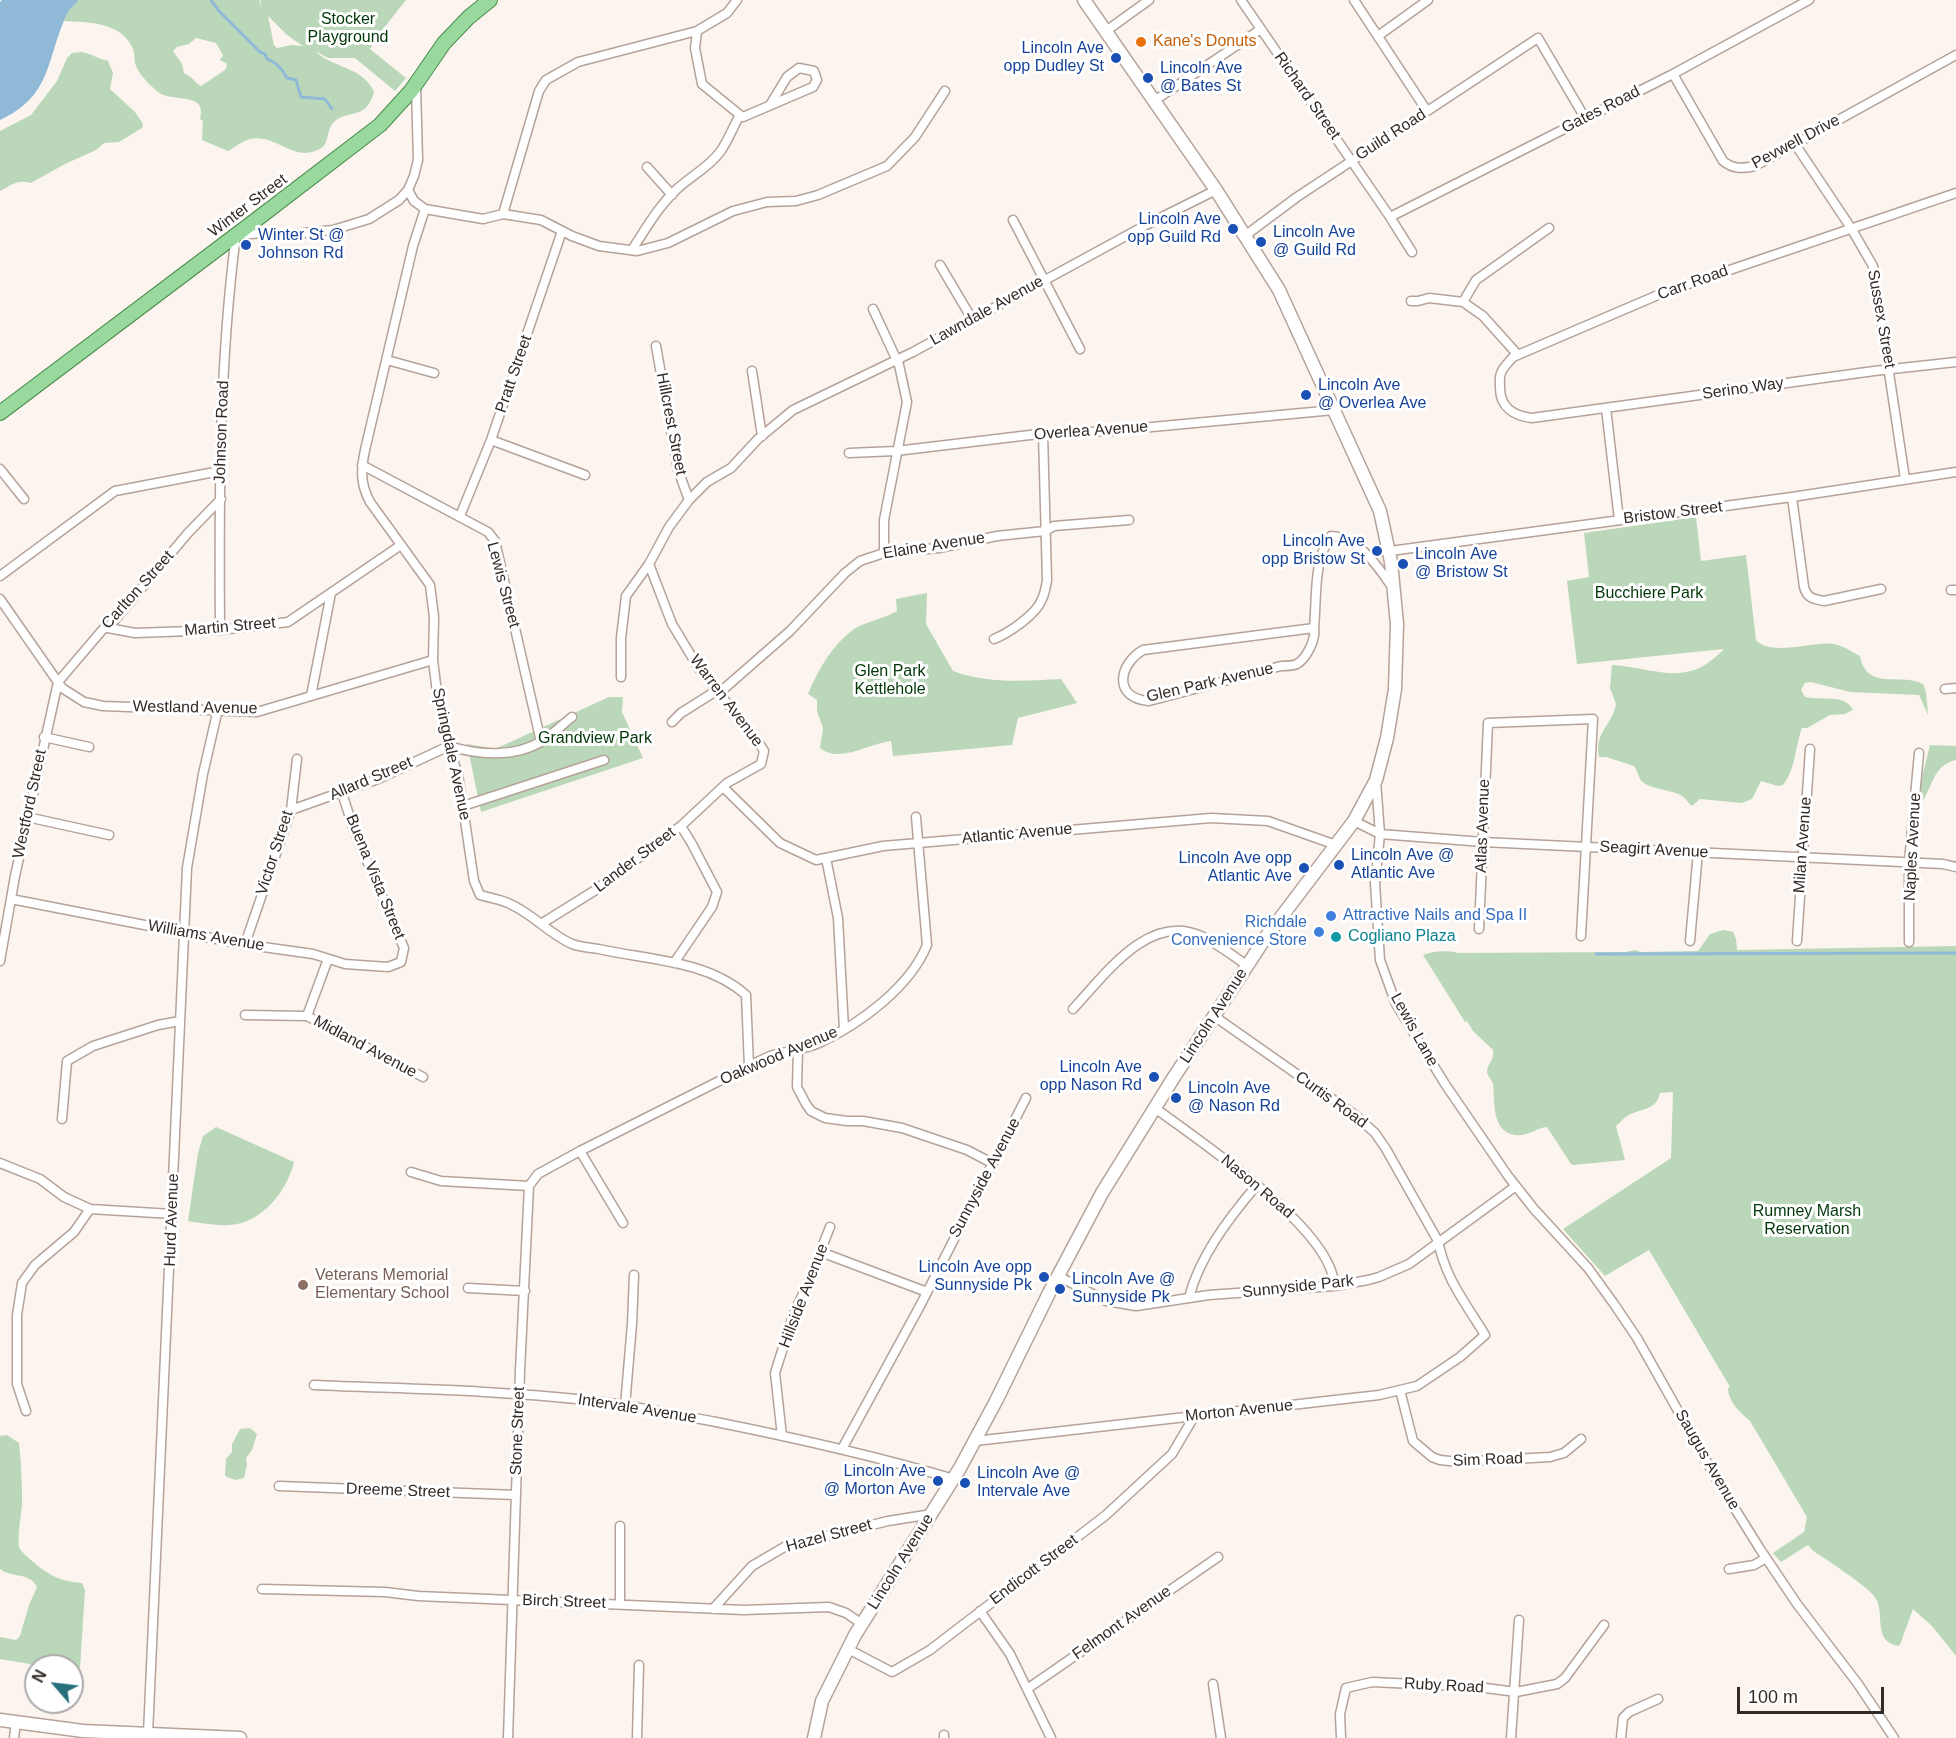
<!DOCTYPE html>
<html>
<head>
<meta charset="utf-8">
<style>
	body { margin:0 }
	#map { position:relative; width:1956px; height:1738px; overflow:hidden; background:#fcf4ef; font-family:Arial,sans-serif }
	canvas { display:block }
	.north { position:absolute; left:24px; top:1654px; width:60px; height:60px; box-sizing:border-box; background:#fff; border:2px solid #adaaa9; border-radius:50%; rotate:298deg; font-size:16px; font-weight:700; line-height:24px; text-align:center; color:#332b27 }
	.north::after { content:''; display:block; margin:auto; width:21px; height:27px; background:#276f7a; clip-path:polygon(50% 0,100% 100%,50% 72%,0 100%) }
	.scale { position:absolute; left:1737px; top:1687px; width:147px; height:27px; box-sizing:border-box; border:3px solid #332b27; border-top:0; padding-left:8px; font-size:18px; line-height:21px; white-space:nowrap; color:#332b27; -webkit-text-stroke:4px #fff; paint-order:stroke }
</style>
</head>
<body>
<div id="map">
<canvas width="1956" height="1738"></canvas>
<div class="north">N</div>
<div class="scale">100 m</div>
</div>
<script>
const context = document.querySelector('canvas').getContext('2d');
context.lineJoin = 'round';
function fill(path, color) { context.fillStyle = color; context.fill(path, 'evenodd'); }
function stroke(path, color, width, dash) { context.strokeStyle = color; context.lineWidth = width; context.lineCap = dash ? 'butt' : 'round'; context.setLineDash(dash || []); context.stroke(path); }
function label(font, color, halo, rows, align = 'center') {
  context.font = font + ' Arial,sans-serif'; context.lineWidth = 6; context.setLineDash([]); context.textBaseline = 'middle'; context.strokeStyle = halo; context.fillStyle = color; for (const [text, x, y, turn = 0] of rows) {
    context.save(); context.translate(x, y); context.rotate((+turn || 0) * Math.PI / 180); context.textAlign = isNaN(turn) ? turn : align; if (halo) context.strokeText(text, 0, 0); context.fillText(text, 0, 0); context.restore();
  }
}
const green = new Path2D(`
	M70,0H259L262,9L260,0H406L379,34L370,49L406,78L395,91L355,58H328L315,51C332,68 364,67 374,92C366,122 347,108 333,123C327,130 329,138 324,146C296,167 278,133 250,139C243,141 235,147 228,151L202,140L203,121L200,119C208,91 172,103 158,92C150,85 137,73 135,63C134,58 135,53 133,49C122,22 88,22 64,21ZM268,16L287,35L303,46L291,45L277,48L274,45ZM196,38L216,43L223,55L220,60L226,63L227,66L225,70L201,86C196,84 193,77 184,73L182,64L173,51L177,47L189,44Z
	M81,52C91,53 98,59 108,61L113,73L110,89L135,112L143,124L142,128L119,142L104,143L96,150L65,164L31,183C18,179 11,185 0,191V131L31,115L57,81L67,58L72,53Z
	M1696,517L1701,561L1746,555L1756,640C1771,657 1813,641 1834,644C1844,646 1852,652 1860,656C1867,692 1901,672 1923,684L1926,692L1928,715L1919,695L1850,692L1811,682L1805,683L1801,690L1805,697C1820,701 1845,693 1853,710L1845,714L1830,715L1807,728H1802C1795,746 1796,769 1783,785L1778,786L1761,781L1752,799L1742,803L1700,799L1692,806C1688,803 1686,798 1682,796C1672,789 1647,790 1640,779C1638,775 1637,770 1634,766L1606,757H1599C1594,732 1612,726 1616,704L1610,688L1612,665C1658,668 1686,689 1724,649L1577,664L1567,581L1589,577L1584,533Z
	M927,593L926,624L953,671C989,684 1024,681 1061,679L1077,703L1018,718L1012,745L893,756L891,741C870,743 839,764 820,748L823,728L817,711V700L808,694C818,670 832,645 854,629C867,621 884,619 897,611L896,599Z
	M609,697H623L622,712L643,758L481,812L467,744L495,749Z
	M1930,745L1956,746V760C1934,765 1933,784 1923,801L1919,800V789Z
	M1723,930L1733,932L1736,939L1737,950L1956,946V1656L1933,1627L1913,1609L1901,1642L1899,1646C1872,1642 1885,1613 1876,1599C1869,1586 1826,1560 1812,1550L1808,1545L1781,1562L1773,1553L1804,1532L1807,1517L1750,1421C1741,1413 1728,1402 1728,1388L1730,1387L1649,1250L1605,1276L1563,1229L1671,1158L1673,1092L1660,1093C1657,1109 1644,1108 1631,1114C1625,1116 1621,1122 1616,1126L1625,1160L1573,1165L1571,1164L1547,1127C1536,1128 1527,1137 1515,1135C1491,1132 1495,1100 1493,1084C1492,1079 1487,1076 1487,1072C1487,1064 1495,1059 1493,1050L1473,1031L1467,1021L1465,1022L1423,955C1431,951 1451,950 1458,953L1626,952L1635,950L1641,952L1698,951L1710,934Z
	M216,1127L294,1162C287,1191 262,1223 230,1225C216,1226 202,1223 188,1221L198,1153L203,1136Z
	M250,1428L257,1434L252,1450L246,1458L247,1465L244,1478L235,1480L225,1476L226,1459L232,1452V1444L240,1429Z
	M7,1435L19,1443C21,1463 22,1480 22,1500C22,1516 17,1531 19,1547C22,1553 27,1556 32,1561C48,1575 61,1582 82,1583L85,1590L80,1668L72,1670V1666H42L0,1659V1637L16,1640L20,1636L29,1605L37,1587C30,1572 11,1578 0,1569V1436Z`);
const water = new Path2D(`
	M2,0H78C75,6 69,8 67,14C46,58 53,96 0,120V2Z`);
const stream = new Path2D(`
	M211,0L219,11L260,52L265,54L267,59L275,63L282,70L287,78L296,80L301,97L325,99L332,109
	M1596,954L1956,953`);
const minor = new Path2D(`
	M1241,0L1390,217L1412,252
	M1354,0L1427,111
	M1106,31L1149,0
	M1378,36L1428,0
	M1673,74L1723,161C1733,169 1741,169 1755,166L1956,55
	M1154,101L1261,29
	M740,115L743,117L813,87L817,80L814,71L799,68L787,77L770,105
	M1795,144L1851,228L1873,266L1905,479
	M647,167L672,195
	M408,190L414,201L425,209L413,246L365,450C361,469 360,484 370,502L430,585L434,617L433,660L438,701L459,781L474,881L480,895C490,898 501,899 510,904C533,914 549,934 572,944C580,947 590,948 599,949C647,960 707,960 746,995L749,1066
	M1956,193L1665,292L1513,357C1509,362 1503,367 1501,373C1499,378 1500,383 1500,388C1500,407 1514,416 1532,418L1874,371L1956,362
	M425,209L483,219L503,214L541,220L572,236L599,246L637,251L668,243L733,211L767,202L796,201L818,195L887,166L915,137L945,91
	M503,214L539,91L546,80L578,62L697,31
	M1390,217L1673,74L1809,0
	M1013,220L1080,349
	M1246,235L1297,197L1538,38L1585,118
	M632,250C646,228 658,207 677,189C691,176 708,168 720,152C728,141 733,127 740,115L702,84L695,48L697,31L727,13L737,0
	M940,265L972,319
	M1411,301H1418L1429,298L1463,302
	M873,309L899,365L907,402L884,520V553
	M656,346L678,470L689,500
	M1518,355L1483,316L1463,302L1476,280L1549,228
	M387,360L434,373
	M752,371L762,436
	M1606,408L1619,520
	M491,440L585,475
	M849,453L896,451L1030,435L1109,431L1334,410
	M362,465L488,532L495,541L541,742
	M0,469L24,499
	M1792,497L1804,587C1807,598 1813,599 1824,601L1881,589
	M460,516L491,440L562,231
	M1390,551L1792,497L1956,472
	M0,576L115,491L220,471
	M1951,590H1956
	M0,599L62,688L84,702L103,706L257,712L433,660
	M108,628L135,633L220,630L288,622L401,545
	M1314,628C1316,639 1307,658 1297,664C1293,666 1286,666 1281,666L1149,701C1113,698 1118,665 1143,650L1314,628C1317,598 1313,560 1331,536C1358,537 1378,566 1392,587
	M220,630C219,498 219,365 236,235L264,233L285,235L333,230L369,219L399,200L408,190L414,176L418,160L416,87
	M994,639C1009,633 1037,614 1042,599C1045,593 1046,586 1047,580L1043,434
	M621,677V638L626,596L649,564L669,527L689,500L707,482L731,468L758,439L793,410L913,352L1146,225L1216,190
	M1945,689L1956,688
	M718,694L790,631L845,573L860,561L884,553L939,548L997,536L1045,531L1054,526L1129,520
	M311,696L331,593
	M672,722L681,713L716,691
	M44,737L89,747
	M1376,781L1380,834L1375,883L1380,960L1396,1004L1445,1084L1508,1176L1534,1209L1588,1268L1614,1304L1637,1338L1717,1480L1760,1549L1797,1604L1858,1684L1894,1738
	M723,787L780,843L816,860L883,846L1211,818L1268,821L1336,845
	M463,806L604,760
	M291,810L378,779L449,746C478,755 515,758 542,741C553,734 562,725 572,717
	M27,817L109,835
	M1354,821L1380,834L1483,842L1943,864L1956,867
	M826,858L838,918L844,1029
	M11,899L242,944L313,954L345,964L388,967L401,962L404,948L354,830L342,793
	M541,924L594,891L681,826L727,783L761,764L764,751L757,740L698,667L672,624L649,564
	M1479,929L1488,723L1593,719L1581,936
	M1690,941L1698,852
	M1797,941L1810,749
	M1909,942V862L1919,753
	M245,944L291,810L297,759
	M0,961L15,876L58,682L104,628H108L188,533L221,499
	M674,963L712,907L717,892L692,844L681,826
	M1073,1009C1104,976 1148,912 1201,936C1217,943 1233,956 1248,966
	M245,1015L307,1016L423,1077
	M307,1016L328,959
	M798,1049L797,1087L806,1104L811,1111L825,1118L847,1121H863L902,1128L967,1150L992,1163
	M1155,1108C1199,1141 1334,1230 1334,1286
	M62,1119L67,1061L93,1046L158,1025L180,1021
	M580,1151L623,1223
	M0,1163L40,1179L64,1197L90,1209L172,1214
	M411,1172L441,1181L529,1186
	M821,1255L826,1254L927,1292
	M1058,1276L1106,1301L1136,1306L1209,1295L1334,1286L1368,1280L1379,1277L1409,1264L1516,1186
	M468,1288L525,1291
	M1189,1298C1199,1257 1229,1218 1256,1186
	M314,1385C405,1389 496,1390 586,1400C630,1405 673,1414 716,1422C796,1438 875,1456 954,1479
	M1400,1390L1413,1441L1432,1457L1440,1460L1459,1462L1550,1457L1564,1453L1581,1439
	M625,1406L632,1324L634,1275
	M26,1411L17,1384V1315L22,1283L35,1265L74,1232L90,1209
	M782,1436L775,1373L794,1313L821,1255L824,1242L830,1227
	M975,1441L1379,1395L1417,1386L1460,1357L1485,1335C1465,1302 1446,1280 1438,1241L1386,1149L1375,1133L1355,1115L1214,1016
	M842,1449L921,1304L1026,1098
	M279,1486L516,1495
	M1729,1569L1754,1565L1766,1558
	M262,1589L385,1592L418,1596L744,1610L829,1607L846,1613L862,1624
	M620,1604V1526
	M713,1609L752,1566L786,1546L888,1521L932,1514
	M980,1611L1010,1654L1051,1738
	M848,1649L892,1672L930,1650L1106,1515L1172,1454L1195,1415
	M1213,1684L1221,1738
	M1027,1689L1218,1557
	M148,1734L187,868L203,774L218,709
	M944,1735V1738
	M14,1738L16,1722
	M508,1738L520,1371L529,1186L538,1174L580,1151L749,1066C756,1063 763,1059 770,1056C786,1051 804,1050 819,1043C860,1024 910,987 927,945L916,817
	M637,1738L639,1665
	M1341,1738L1340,1714L1346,1688L1372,1682L1478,1687L1516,1692L1557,1684L1565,1678L1604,1625
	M1511,1738L1519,1620
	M1621,1738L1623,1718L1629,1712L1658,1699`);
const secondary = new Path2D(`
	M0,1720L83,1731L240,1738
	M814,1738L822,1701L855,1635L960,1468L996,1401L1049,1293L1102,1193L1174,1077L1266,937L1354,821L1376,780L1387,738L1395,689L1397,624L1391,562L1380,511L1279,290L1216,190L1084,0`);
const primary = new Path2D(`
	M0,413L248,226L380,125L411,91L444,43L469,17L490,0`);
const markers = [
	[1141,42,6,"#e8710a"],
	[1116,58,6,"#1a4fb4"],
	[1148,78,6,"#1a4fb4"],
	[1233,229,6,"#1a4fb4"],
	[1261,242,6,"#1a4fb4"],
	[246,245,6,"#1a4fb4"],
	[1306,395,6,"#1a4fb4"],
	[1377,551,6,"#1a4fb4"],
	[1403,564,6,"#1a4fb4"],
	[1339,865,6,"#1a4fb4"],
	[1304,868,6,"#1a4fb4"],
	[1331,916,6,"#3f7fe0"],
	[1319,932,6,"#3f7fe0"],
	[1336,937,6,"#0f9aa8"],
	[1154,1077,6,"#1a4fb4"],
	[1176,1098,6,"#1a4fb4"],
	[1044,1277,6,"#1a4fb4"],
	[303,1285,6,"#8d6e63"],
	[1060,1289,6,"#1a4fb4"],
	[938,1481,6,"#1a4fb4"],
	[965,1483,6,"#1a4fb4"]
];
const parkNames = [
	["Stocker",348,20],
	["Playground",348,38],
	["Bucchiere Park",1649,594],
	["Glen Park",890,672],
	["Kettlehole",890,690],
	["Grandview Park",595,739],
	["Rumney Marsh",1807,1212],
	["Reservation",1807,1230]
];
const foodNames = [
	["Kane's Donuts",1153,42]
];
const transitNames = [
	["Lincoln Ave",1104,49,"right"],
	["opp Dudley St",1104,67,"right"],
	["Lincoln Ave",1160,69],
	["@ Bates St",1160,87],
	["Lincoln Ave",1221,220,"right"],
	["opp Guild Rd",1221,238,"right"],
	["Lincoln Ave",1273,233],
	["@ Guild Rd",1273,251],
	["Winter St @",258,236],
	["Johnson Rd",258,254],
	["Lincoln Ave",1318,386],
	["@ Overlea Ave",1318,404],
	["Lincoln Ave",1365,542,"right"],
	["opp Bristow St",1365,560,"right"],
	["Lincoln Ave",1415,555],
	["@ Bristow St",1415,573],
	["Lincoln Ave @",1351,856],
	["Atlantic Ave",1351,874],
	["Lincoln Ave opp",1292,859,"right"],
	["Atlantic Ave",1292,877,"right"],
	["Lincoln Ave",1142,1068,"right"],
	["opp Nason Rd",1142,1086,"right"],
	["Lincoln Ave",1188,1089],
	["@ Nason Rd",1188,1107],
	["Lincoln Ave opp",1032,1268,"right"],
	["Sunnyside Pk",1032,1286,"right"],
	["Lincoln Ave @",1072,1280],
	["Sunnyside Pk",1072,1298],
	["Lincoln Ave",926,1472,"right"],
	["@ Morton Ave",926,1490,"right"],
	["Lincoln Ave @",977,1474],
	["Intervale Ave",977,1492]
];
const streetNames = [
	["Richard Street",1307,96,55],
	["Gates Road",1601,110,-27],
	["Guild Road",1391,135,-33],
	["Pevwell Drive",1796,142,-28],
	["Winter Street",248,206,-37],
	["Carr Road",1693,283,-20],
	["Lawndale Avenue",987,311,-29],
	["Sussex Street",1881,319,80],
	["Pratt Street",514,374,-71],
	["Serino Way",1743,389,-8],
	["Hillcrest Street",671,424,79],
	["Overlea Avenue",1091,431,-4],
	["Johnson Road",222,432,-88],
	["Bristow Street",1673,513,-7],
	["Elaine Avenue",934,546,-9],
	["Lewis Street",503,585,75],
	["Carlton Street",138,590,-48],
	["Martin Street",230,627,-5],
	["Glen Park Avenue",1210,683,-13],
	["Warren Avenue",726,701,53],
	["Westland Avenue",195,708,1],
	["Springdale Avenue",451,754,78],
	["Allard Street",371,779,-23],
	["Westford Street",30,804,-78],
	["Atlas Avenue",1483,826,-88],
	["Atlantic Avenue",1017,834,-5],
	["Milan Avenue",1803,845,-86],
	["Naples Avenue",1913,847,-87],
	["Seagirt Avenue",1654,850,3],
	["Victor Street",275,853,-72],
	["Lander Street",635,860,-37],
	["Buena Vista Street",375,877,68],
	["Williams Avenue",206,936,10],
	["Lincoln Avenue",1214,1016,-57],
	["Lewis Lane",1414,1030,61],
	["Midland Avenue",365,1047,28],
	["Oakwood Avenue",779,1056,-23],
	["Curtis Road",1331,1100,36],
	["Sunnyside Avenue",985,1178,-62],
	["Nason Road",1257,1187,40],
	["Hurd Avenue",172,1220,-88],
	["Sunnyside Park",1298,1287,-6],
	["Hillside Avenue",804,1296,-69],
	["Intervale Avenue",637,1409,9],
	["Morton Avenue",1239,1411,-6],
	["Stone Street",518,1431,-88],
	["Sim Road",1488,1460,-2],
	["Saugus Avenue",1707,1460,60],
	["Dreeme Street",398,1491,2],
	["Hazel Street",829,1536,-15],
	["Lincoln Avenue",901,1562,-58],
	["Endicott Street",1034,1570,-37],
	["Birch Street",564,1602,2],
	["Felmont Avenue",1122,1623,-35],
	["Ruby Road",1444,1686,3]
];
const shopNames = [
	["Attractive Nails and Spa II",1343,916],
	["Richdale",1307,923,"right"],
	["Convenience Store",1307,941,"right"]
];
const cultureNames = [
	["Cogliano Plaza",1348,937]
];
const educationNames = [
	["Veterans Memorial",315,1276],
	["Elementary School",315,1294]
];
fill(green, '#bad8b9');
fill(water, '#90b9d7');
stroke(stream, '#90b9d7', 3);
stroke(minor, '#b5a298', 11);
stroke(secondary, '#b5a298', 15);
stroke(primary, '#498b4b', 16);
stroke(minor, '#fff', 8);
stroke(secondary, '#fff', 12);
stroke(primary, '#99d99e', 14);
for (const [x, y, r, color] of markers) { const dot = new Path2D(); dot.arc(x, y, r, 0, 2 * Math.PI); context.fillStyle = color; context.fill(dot); stroke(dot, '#fff', 2); }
label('16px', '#023708', '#fff', parkNames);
label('16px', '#c56008', '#fff', foodNames, 'left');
label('16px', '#164399', '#fff', transitNames, 'left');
label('16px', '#332b27', '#fff', streetNames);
label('16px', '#366cbe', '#fff', shopNames, 'left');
label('16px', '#0d838f', '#fff', cultureNames, 'left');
label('16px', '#785e54', '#fff', educationNames, 'left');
</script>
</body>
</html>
